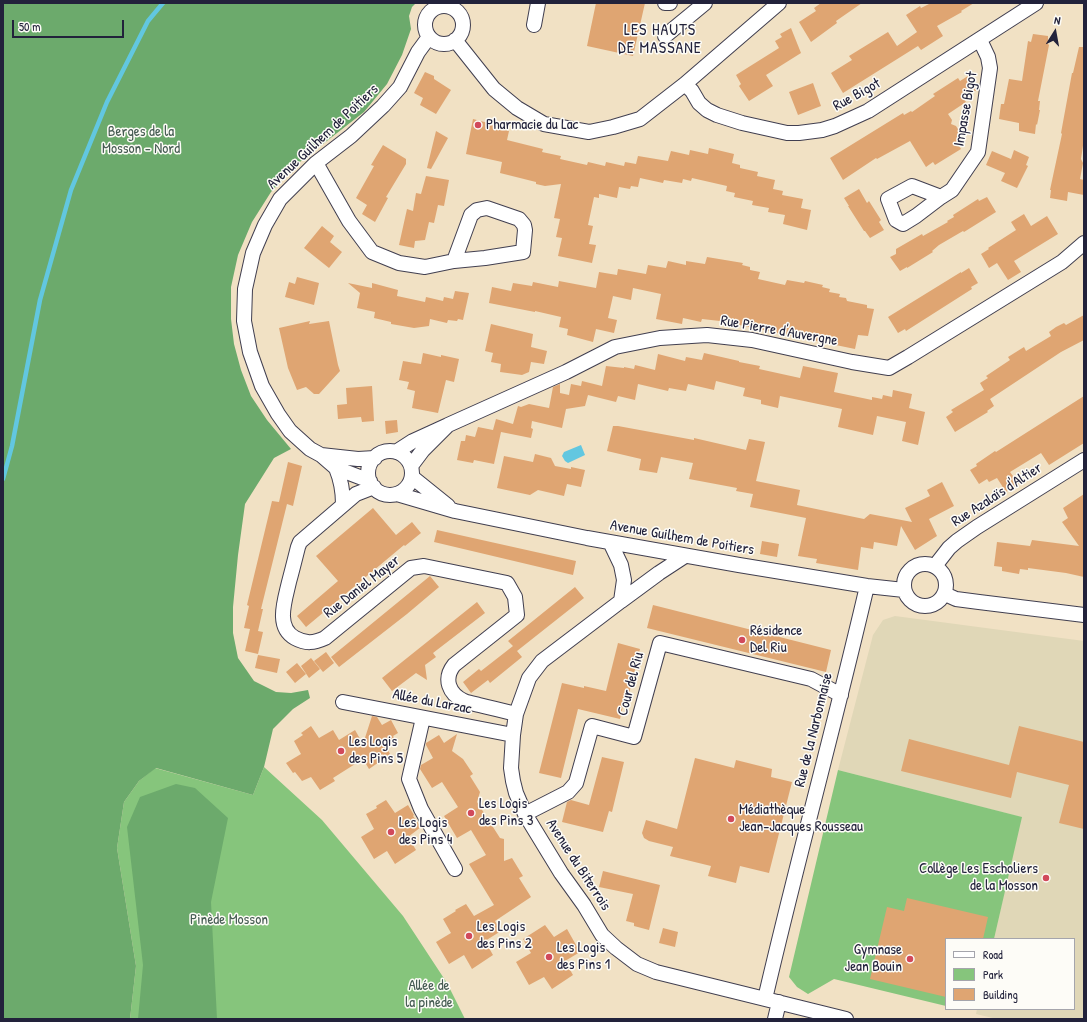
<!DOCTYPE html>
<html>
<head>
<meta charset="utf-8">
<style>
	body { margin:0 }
	#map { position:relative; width:1087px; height:1022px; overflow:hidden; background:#f1e1c4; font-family:"Patrick Hand",sans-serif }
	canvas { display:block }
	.frame { position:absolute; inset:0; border:4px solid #22223b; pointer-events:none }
	.legend { position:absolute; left:945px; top:938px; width:130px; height:72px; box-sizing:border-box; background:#fdfcf7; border:1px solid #a5a5ac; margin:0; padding:5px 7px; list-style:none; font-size:12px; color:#22223b }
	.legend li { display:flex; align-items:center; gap:8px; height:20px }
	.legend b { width:20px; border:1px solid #a5a5ac }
	.north { position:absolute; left:1035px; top:12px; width:40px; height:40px; -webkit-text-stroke:3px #fdfcf7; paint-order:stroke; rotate:11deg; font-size:11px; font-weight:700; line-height:16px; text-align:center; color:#22223b }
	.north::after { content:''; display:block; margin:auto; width:14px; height:18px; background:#22223b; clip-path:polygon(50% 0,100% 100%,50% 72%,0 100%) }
	.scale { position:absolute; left:12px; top:20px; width:112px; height:18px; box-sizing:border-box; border:2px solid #22223b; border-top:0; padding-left:5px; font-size:12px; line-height:14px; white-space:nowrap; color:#22223b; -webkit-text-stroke:3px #fdfcf7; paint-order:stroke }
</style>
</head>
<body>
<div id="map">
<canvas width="1087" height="1022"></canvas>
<div class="frame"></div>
<ul class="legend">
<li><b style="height:5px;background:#fff"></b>Road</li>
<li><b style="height:11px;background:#86c57c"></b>Park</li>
<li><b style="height:11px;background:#dfa572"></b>Building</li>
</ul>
<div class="north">N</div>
<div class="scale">50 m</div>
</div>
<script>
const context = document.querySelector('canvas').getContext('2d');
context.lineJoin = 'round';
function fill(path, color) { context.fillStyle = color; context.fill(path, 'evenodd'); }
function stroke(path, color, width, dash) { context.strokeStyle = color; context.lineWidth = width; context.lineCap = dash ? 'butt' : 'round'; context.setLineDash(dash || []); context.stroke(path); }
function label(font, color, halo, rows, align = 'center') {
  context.font = font + ' "Patrick Hand",sans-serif'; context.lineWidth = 3; context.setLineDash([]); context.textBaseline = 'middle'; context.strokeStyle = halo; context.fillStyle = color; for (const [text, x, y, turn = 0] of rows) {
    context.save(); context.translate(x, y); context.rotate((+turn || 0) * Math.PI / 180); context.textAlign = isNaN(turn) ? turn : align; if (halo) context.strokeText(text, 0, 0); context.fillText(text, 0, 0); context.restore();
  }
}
const built = new Path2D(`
	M895,616L1084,641V1019H997L976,1014L977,1009H1074V939H994L1021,817L838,770L873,635L883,620Z`);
const green = new Path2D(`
	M264,767L322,820L403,916L447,983L465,1019H130L136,966L117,848L124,802L139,781L155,768L253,795Z
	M838,770L1022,817L994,939H946V1006L834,979L808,994L797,987L789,977Z`);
const forest = new Path2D(`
	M3,3H416L412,7L409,16L411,29L402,55L387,84L364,112L296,165L271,192L252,222L238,255L231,287V319L234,344L241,370L251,396L267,420L291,449L274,458L245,504L238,555L233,607V633L238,658L254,681L276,692L291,693L308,690L310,698L293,709L273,729L264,767L253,795L156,768L139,781L124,802L117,848L136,966L130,1019H3Z
	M176,784L195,788L228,818L211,902L217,1019H138L143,965L127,827L140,797Z`);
const water = new Path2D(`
	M581,445L585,455L568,463L565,461L562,456L564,452Z`);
const stream = new Path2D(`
	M3,479L12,446L40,300L71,190L107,102L148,21L163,3`);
const building = new Path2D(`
	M596,3H645L633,56L587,46Z
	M821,3H862L836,21L837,23L811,42L799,22L816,11L814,8Z
	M931,3H974L961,11L962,12L937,26L943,36L921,50L918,46L843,93L831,73L852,60L849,56L888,32L897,46L917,32L906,15L920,6L921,8Z
	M791,28L801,53L766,75L773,86L749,101L739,86L741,84L736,75L779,48L775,41L782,37L780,34Z
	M1033,34L1048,36V44L1049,45L1038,101H1040L1039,110H1040L1037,125L1036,124L1035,134L1019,131V123L999,119L1001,104H1004L1009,79L1022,81L1028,41L1031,42Z
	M1079,47H1084V139L1081,159L1083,163L1080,179L1084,180V195L1068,192L1067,201L1050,198L1051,190H1050L1062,134L1061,133L1072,73H1073Z
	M425,72L434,76V79L451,90L436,114L420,105L423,98L414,93Z
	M968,76L977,90L969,94L970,96L964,99L966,102L948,114L952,120L951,124L956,126L966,142L959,146L961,149L935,165L933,162L926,167L910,141L877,159L876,158L843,180L830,158L903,113L904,115L911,111L912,112L935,96L933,94L958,78L960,81Z
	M813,83L821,106L798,115L789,92Z
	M473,119L492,124L491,125L501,127V129L509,131L507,140L543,149L542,152L561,156L560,159L587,165L588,162L605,166L606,162L624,166L625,162L636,164L638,156L668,161L671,151L689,155L690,150L708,154L709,148L734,154L732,163L740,165V168L758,172L757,176L775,180L773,189L783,191L782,195L803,199L801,208L811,210L807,230L783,224L785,215L768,212L769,208L752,205L753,201L734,197L735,193L726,191L727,186L692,178L691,181L683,179L682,183L664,180L663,183L640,178L638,187L631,186L630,189L619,187L617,198L599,194V198L594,197L588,225L593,226L589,244L596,245L592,263L558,256L562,238L556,237L560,219L554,218L561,184L545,186L536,184V182L500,173L502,162L466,154Z
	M436,131L448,138L431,169L427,168Z
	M383,145L406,159V164L386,197L388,198L375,222L362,214L367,205L356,198L374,166L371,165Z
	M1014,150L1029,157L1026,165L1028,166L1017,188L1001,181L1005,173L986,165L992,151L1011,159Z
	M426,176L449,180L444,206L438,205L434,223L429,222L425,240L415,241L414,248L399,245L407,209L413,211L416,193L421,194Z
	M859,189L867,203L869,201L881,220L879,222L884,230L870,238L865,231H864L848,206H849L844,198Z
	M987,197L996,212L964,232L963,231L939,245L932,251L933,252L907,268V267L900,271L890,257L896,254V249L922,234L923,236L948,222L947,221L954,217L953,215L978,199L979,201Z
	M1024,214L1031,226L1047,216L1058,234L1014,261L1021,272L1008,280L997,263L989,268L981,254L989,249L988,248L1016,230L1011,222Z
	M322,226L334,236L330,242L342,252L329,268L304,248Z
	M707,257L743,263L742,265L750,267V270L760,272L758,279L785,285L787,280L804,283L805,281L823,285L822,287L830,289L829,292L840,294L839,297L846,298L847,301L867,305V308L874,309L868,336L858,335L855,349L720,321L702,319L701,322L683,318L682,324L656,319L661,294L633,288L631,300L613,296L608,318L617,320L614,333L596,329L593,342L567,335L568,329L559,327L561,317L535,311V312L489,303L492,287L511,291L513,283L532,286L533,282L558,287L559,281L596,288L599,272L617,275L618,269L646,274L648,265L666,268L668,261L686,265V261L705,264Z
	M969,268L978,283L971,287L972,289L906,331L905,329L898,333L888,317L961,272V273Z
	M297,277L319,283L314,305L285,297L289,282L295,284Z
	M348,283L372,288V283L398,290L397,296L425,302L426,297L443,301L444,297L453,299L455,291L469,293L463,320L458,319L457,321L448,320L447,323L430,319L429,326L414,328L391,324V322L374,318L375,312L357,308L360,293Z
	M1084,315V340L1061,352L990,399L994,406L987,411L988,412L955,432L946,417L953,412L951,410L984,390L980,383L988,378L986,376L1010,360L1008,357L1024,347L1026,351L1051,336L1049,332L1056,327L1064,323L1066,325Z
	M310,321L309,324L329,321L338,365L340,371L319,394H314L306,387L297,390L288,368L279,328Z
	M491,324L533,334L531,347L547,351L544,364L531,362L529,372L522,375L500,372L501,364L491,362L493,353L485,351Z
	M423,353L441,357V355L459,359L454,382L446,380L438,413L412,408L415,391L407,389L409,382L399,380L403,361L421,364Z
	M704,353L739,361V362L760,366L759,369L800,378L803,366L838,373L834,392L872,400V397L882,399L883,395L892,397L893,390L912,394L909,408L925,412L918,445L902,441L906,422L877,416L873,435L838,427L842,409L780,396L778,408L761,404V400L743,396L745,388L716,381L714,390L688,384L686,391L669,388L668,391L638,384L635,400L618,396L616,402L588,395L585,406L566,409L562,428L532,421L531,428L533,429L531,438L501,432L494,464L474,460L473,463L457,460L461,441H465L466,435L475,437L478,427L493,430L496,419L513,424L518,406L521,407L529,404L549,408L553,387L560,384V393L569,395L571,384L581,386L582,381L602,386L606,366L624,368V367L634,369L635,365L655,370L658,354L685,361L686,357L702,360Z
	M372,386L374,421L362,422L361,417L338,419L337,405L347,404L346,388Z
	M1084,396V443L1049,465L1041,453L1010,472L1019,484L1006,492L997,478L989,482L987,479L979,484L970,470L977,466L976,464L995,451L996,452Z
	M397,420L398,432L386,434L385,421Z
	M613,426H618L694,440V438L746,450L749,439L765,442L756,481L800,490L797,505L864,519L870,514L912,522L905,508L930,496L927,490L942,482L954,506L929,519L937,536L915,550L901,526L897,546L874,542L873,549L861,547L858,570L816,563L817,559L798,556L806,518L750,507L753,494L736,491L737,488L689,479L693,463L661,457L657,473L639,470L641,459L607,451Z
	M535,454L551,458L555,466L571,469V467L585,470L581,487L567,484L564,496L538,490L530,495L497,488L504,456L533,462Z
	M288,462L302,466L293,506L287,504L261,609H263L258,631L263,632L258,654L245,651L250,629L244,628L249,606L247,605L272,501L279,502Z
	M1084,494V577L1066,573L1028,568V570L1020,569L1019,574L1002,571V567L994,566L997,542L1030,546L1032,540L1079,546L1062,522L1068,518L1063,508Z
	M373,508L396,535L412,522L421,533L405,546L404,545L306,627L297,616L338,581L316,556Z
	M437,530L576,561L573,575L434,542Z
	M762,541L779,544L777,557L760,554Z
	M430,576L439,587L407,614L339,667L331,657Z
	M575,587L584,598L517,651L522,657L490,683L488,680L471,693L463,682L479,669L481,671L513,646L508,641Z
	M477,602L485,613L433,653L436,657L425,665L427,680L416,673L392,691L382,678Z
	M653,605L831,650L826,672L647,628Z
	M618,643L640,649L628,698L625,697L620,719L578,709L561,778L539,773L562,683L584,688V686L606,691Z
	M326,652L334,663L323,672L314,661Z
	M258,655L280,659L277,673L255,668Z
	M311,658L320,669L309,678L301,666Z
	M297,663L306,674L295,683L286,672Z
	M372,716L377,717L382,725L391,720L398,733L393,736L397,742L387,748L390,754L382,759V760L369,769L363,759L333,778L335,781L320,790L311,777L302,781L295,772L293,773L286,763L301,754L294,741L303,735L301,733L311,726L319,738L333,730L339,740L355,730L363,744Z
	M1019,726L1084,742V829L1059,823L1069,785L1017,772L1011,798L901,771L909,739L1009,765Z
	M457,734L452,751L463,759L473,774L470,776L480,792L477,802L500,838L504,839V861L512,858L523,876L519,878L531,897L495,921L501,931L485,941L493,955L472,969L464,955L449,964L436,942L451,933L443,919L456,911L455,910L466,904L474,916L494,905L469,864L486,855L471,830L457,838L444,816L458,807L442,782L432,788L420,769L421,765L433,758L426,745V743L439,735L444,743Z
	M602,757L624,762L612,812L609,811L603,832L562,822L567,802L571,800L589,805Z
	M695,758L734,768L736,760L772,769L771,777L792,782L769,873L740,866L736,883L708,876L711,866L670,856L673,847L649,841L644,838L642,833L646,820L677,829Z
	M386,800L395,813L408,805L414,815L413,816L421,827L408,837L416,850L395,864L387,851L374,859L361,837L374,829L366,814L377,808L376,806Z
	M603,871L660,885L649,930L634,926V923L626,921L633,894L599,887Z
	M907,898L988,917L983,939H946V997L870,979L887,907L904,911Z
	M545,925L554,937L567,929L580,952L565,961L573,975L552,989L544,977L529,985L516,962L531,953L523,939Z
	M663,928L678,932L675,947L659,943Z`);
const street = new Path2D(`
	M665,3H670
	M425 25a19 19 0 1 1 38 0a19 19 0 1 1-38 0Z
	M534,25L538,3
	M665,36L705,3
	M455,40L494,89L517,108L544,124L589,132L613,127L640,119L685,84L779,3
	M685,84L692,91L699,103L707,110L717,115L742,123L787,133H799L822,130L835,126L868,111L1036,3
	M316,163L349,221L372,252L399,263L425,267L454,261L485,258L523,252L525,230L524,225L519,219L487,208L477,210L471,215L454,261
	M941,197L916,216L903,224L896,220L888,199L912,186L941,197L952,190L978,152L990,68L988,57L980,40
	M448,425L566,372L615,347L660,338L707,335L752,340L852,362L889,368L908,357L1062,262L1084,243
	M368 473a22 22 0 1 1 44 0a22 22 0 1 1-44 0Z
	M396,452L413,441L448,425L423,450L411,466
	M321,455L310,449L290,431L278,414L262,386L250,352L244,321L245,289L253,253L265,225L280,199L316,163L351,136L383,106L400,87L418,52L429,37
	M336,468C341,480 343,491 343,504
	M412,477L448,506
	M370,481L336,468L321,455L358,459L375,458
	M374,487L356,494L300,542L298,547C295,559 292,571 289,582C285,600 275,627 295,638C306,644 314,643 325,638L411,568L424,566L507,583L515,597L517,615L454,665C443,679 449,694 464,701C469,703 475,704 479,705C492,708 504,711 516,714
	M397,494L455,511L587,538L739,565L867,586L904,590
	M610,542L621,565L624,580L621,601L542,661L529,678L516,714L513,735L511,768L513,781L516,793L525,814L561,873L584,905L602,935L616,948L637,964L656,972L846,1019
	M904 585a21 21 0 1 1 42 0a21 21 0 1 1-42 0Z
	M935,566L949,548L957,541L977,527L1084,460
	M945,594L956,599L979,602L1084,615
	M621,601L659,573L685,556
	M343,702L513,735
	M423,718L409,779L421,809L455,869
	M525,814L568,792L576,783L592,726L634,737L660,643L811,679L841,695
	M765,999C797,861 835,724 867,586
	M775,1019L779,1002`);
const markers = [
	[478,125,4,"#d1495b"],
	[742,640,4,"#d1495b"],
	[341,751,4,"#d1495b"],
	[471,813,4,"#d1495b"],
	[731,819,4,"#d1495b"],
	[391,832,4,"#d1495b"],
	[1046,878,4,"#d1495b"],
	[469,936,4,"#d1495b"],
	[549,957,4,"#d1495b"],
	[910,959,4,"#d1495b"]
];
const streetNames = [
	["Rue Bigot",857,95,-29],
	["Impasse Bigot",966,109,-80],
	["Avenue Guilhem de Poitiers",323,137,-43],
	["Rue Pierre d'Auvergne",779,331,10],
	["Rue Azalaïs d'Altier",997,495,-33],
	["Avenue Guilhem de Poitiers",682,538,10],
	["Rue Daniel Mayer",362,587,-38],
	["Cour del Riu",631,684,-75],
	["Allée du Larzac",432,702,11],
	["Rue de la Narbonnaise",814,730,-76],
	["Avenue du Biterrois",578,865,57]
];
const poiNames = [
	["Pharmacie du Lac",486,125],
	["Résidence",750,631],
	["Del Riu",750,648],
	["Les Logis",349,742],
	["des Pins 5",349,759],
	["Les Logis",479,804],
	["des Pins 3",479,821],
	["Médiathèque",739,810],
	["Jean-Jacques Rousseau",739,827],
	["Les Logis",399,823],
	["des Pins 4",399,840],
	["Collège Les Escholiers",1038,869,"right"],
	["de la Mosson",1038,886,"right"],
	["Les Logis",477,927],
	["des Pins 2",477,944],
	["Les Logis",557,948],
	["des Pins 1",557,965],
	["Gymnase",902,950,"right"],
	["Jean Bouin",902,967,"right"]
];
const parkNames = [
	["Berges de la",141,132],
	["Mosson - Nord",141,149],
	["Pinède Mosson",229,920],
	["Allée de",429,986],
	["la pinède",429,1003]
];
const neighbourhoodNames = [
	["LES HAUTS",660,31],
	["DE MASSANE",660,49]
];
fill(built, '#e0d7b7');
fill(green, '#86c57c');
fill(forest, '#6caa6c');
fill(water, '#62c7e0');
stroke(stream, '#62c7e0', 4.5);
fill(building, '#dfa572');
stroke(street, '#413f50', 16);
stroke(street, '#fff', 14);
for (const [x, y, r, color] of markers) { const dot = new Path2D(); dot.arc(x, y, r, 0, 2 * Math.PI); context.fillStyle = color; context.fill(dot); stroke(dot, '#fdfcf7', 1.5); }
label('15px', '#22223b', '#fdfcf7', streetNames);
label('15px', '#22223b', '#fdfcf7', poiNames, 'left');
label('15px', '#455b52', '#fdfcf7', parkNames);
context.letterSpacing = '1px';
label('16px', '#22223b', '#fdfcf7', neighbourhoodNames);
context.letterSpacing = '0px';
</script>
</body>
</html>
